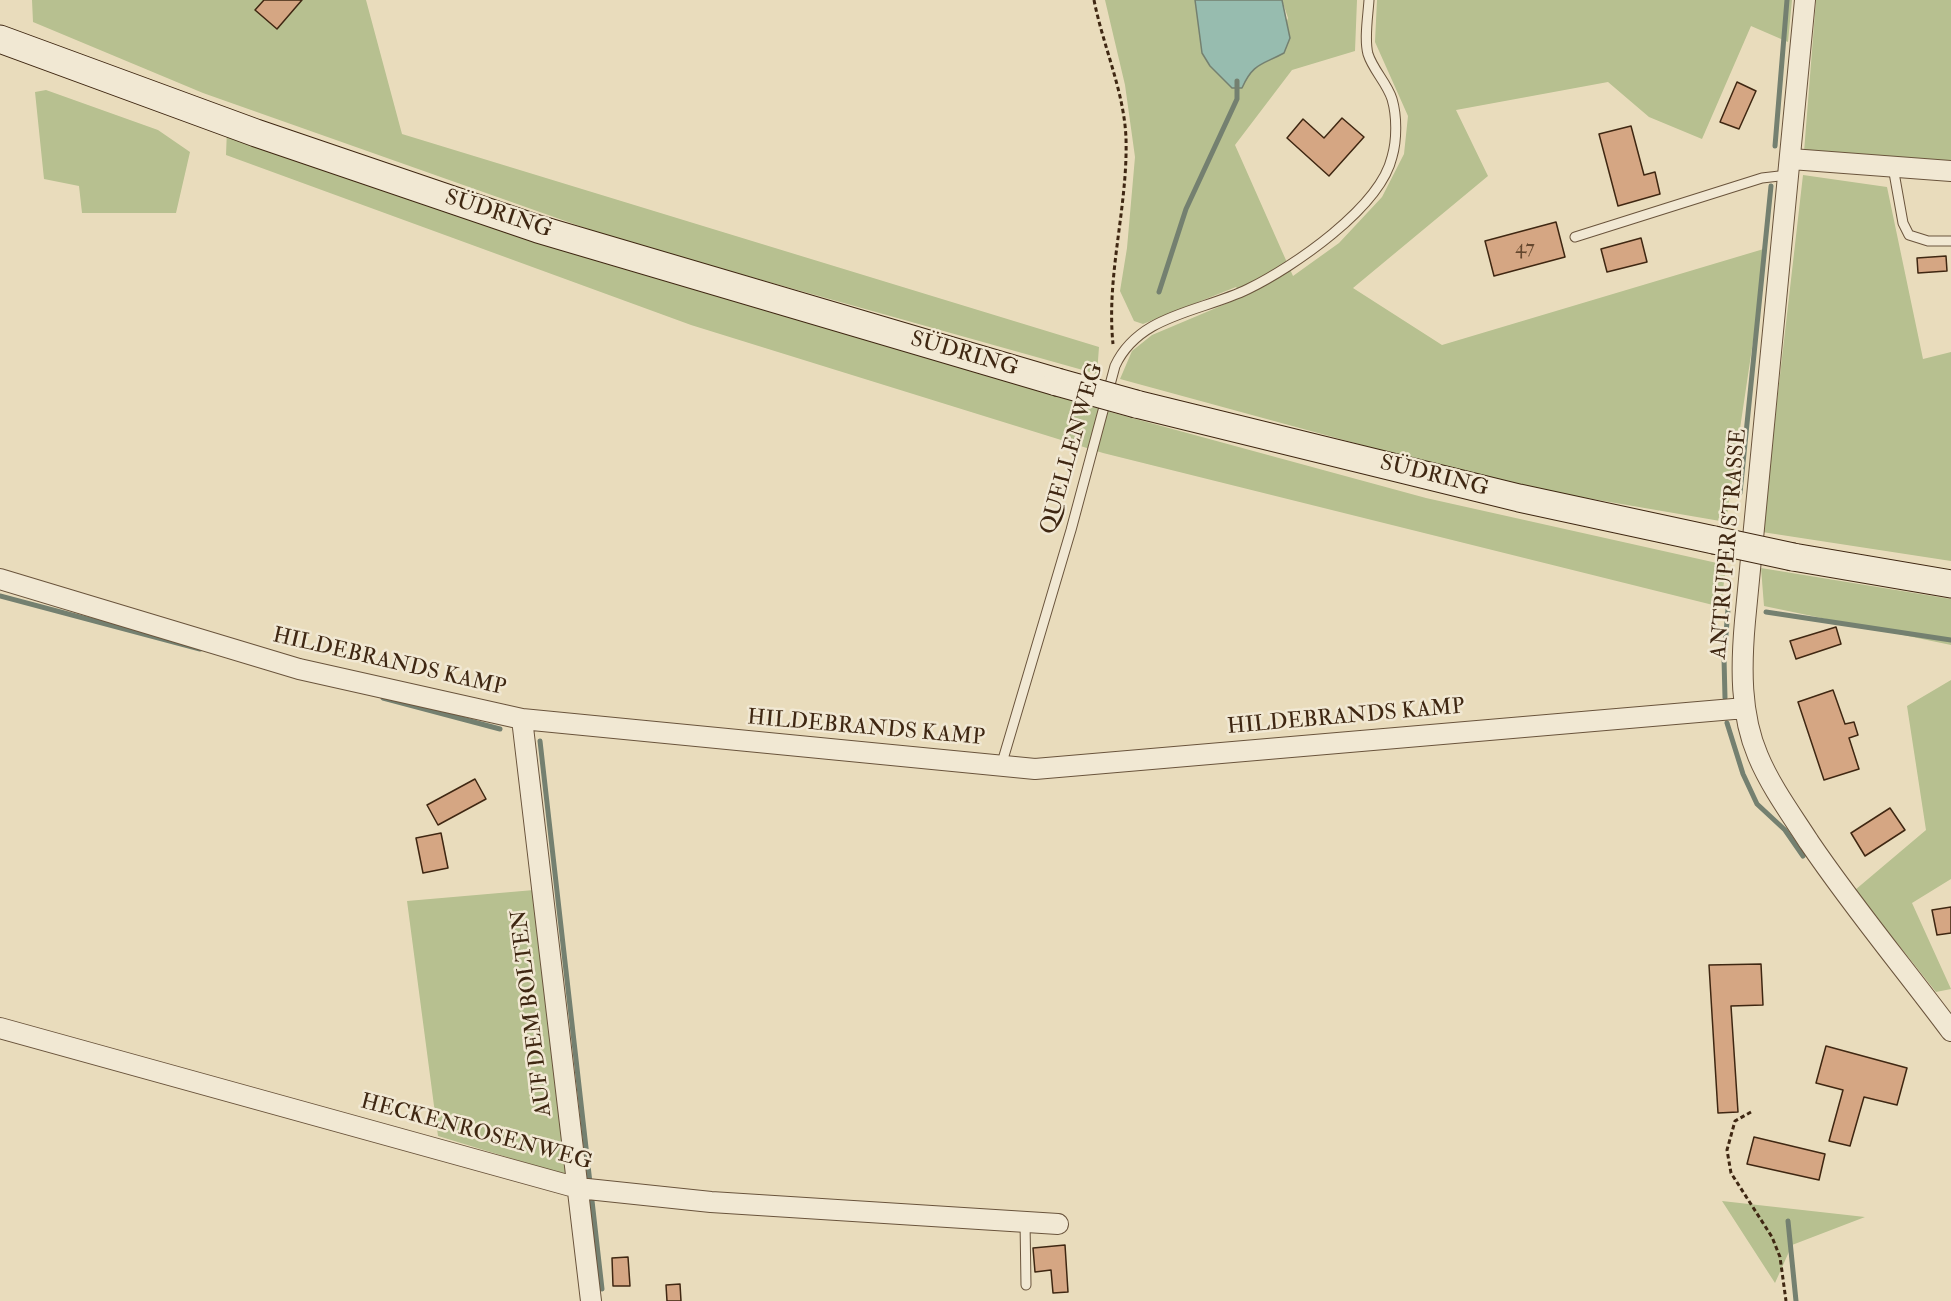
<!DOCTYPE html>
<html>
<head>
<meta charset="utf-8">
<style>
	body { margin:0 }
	canvas { display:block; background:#e9dcbc }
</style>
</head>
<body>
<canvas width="1951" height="1301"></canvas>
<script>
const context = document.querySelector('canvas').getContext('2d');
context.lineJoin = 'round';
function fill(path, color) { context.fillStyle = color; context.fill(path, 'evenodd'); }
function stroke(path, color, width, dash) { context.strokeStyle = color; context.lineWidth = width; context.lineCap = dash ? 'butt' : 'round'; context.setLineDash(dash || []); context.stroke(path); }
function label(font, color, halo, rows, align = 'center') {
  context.font = font + ' "IM FELL Double Pica",serif'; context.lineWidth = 5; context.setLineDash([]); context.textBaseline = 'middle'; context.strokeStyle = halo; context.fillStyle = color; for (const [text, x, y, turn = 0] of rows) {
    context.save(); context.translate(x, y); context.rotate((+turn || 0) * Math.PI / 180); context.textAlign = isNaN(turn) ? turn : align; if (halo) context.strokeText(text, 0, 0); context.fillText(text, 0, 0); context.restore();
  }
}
const green = new Path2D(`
	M32,0H366L402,134L1099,347L1097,374L619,240L203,93L33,22Z
	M1105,0H1195L1202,53L1210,66L1233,88L1242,87C1249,71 1255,65 1272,59L1288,18L1282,0H1357L1355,51L1292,70L1235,145L1293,276L1339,243L1382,197L1404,154L1408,116L1375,42L1377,0H1792L1788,42L1751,26L1702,139L1649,117L1608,82L1456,110L1488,176L1353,288L1442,345L1767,248L1726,522L1505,484L1120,379L1132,351L1152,335L1242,297L1236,287L1143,324L1134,321L1120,291L1127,248L1135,157L1125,85Z
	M1816,0H1951V164L1804,152Z
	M46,90L158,130L190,152L176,213H82L79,186L44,179L35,92Z
	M227,129L600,262L1110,412L1426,498L1726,565L1721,607L1103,453L691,325L226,155Z
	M1803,175L1887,187L1923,359L1951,352V561L1762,532Z
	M1761,568L1951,599V645L1764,606Z
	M1951,680V879L1912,903L1951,989L1936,992L1855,890L1926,830L1907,706Z
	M534,890L569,1176L438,1136L407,901Z
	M1722,1201L1865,1217L1792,1245L1775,1283Z`);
const water = new Path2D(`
	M1195,0H1282L1290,38L1284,53C1262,65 1253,63 1242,88H1232L1210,66L1202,53Z`);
const stream = new Path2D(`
	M1775,146L1787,0
	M1159,292L1186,209L1237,99V81
	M1740,493L1771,186
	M0,596L200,649
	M1766,612L1951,640
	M383,698L500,729
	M1725,698L1724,658L1729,597
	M1727,723L1743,774L1757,804L1785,830L1803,856
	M540,741L602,1289
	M1788,1221L1796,1301`);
const building = new Path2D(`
	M264,0H302L277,29L255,10Z
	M1737,82L1756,91L1739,129L1720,122Z
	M1342,118L1364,137L1329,176L1287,138L1303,119L1324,138Z
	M1631,126L1644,175L1655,172L1660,194L1618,206L1599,134Z
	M1556,222L1565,257L1494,276L1485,241Z
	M1641,238L1647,262L1607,272L1601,249Z
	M1946,256L1947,271L1918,273L1917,258Z
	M1836,627L1841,644L1796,659L1790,641Z
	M1833,690L1845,724L1854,722L1858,735L1849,738L1859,769L1824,780L1798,702Z
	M475,779L486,799L438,825L427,805Z
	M1890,808L1905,830L1865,856L1851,833Z
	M441,833L448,868L423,873L416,838Z
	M1951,907V933L1937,935L1932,910Z
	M1761,964L1763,1005L1731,1006L1738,1112L1718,1113L1709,965Z
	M1826,1046L1907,1068L1897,1105L1864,1097L1850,1146L1829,1141L1843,1090L1816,1083Z
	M1754,1137L1825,1154L1819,1180L1747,1164Z
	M1065,1245L1068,1292L1053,1293L1051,1270L1035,1272L1033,1248Z
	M628,1257L630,1286H613L612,1258Z
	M680,1284L681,1301H667L666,1285Z`);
const path = new Path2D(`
	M1094,0C1103,46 1124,91 1126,138C1128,207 1106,275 1113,344
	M1751,1112L1735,1121L1727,1150L1731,1173L1772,1237L1780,1257L1786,1301`);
const service = new Path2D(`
	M1893,167L1903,223L1909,235L1928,241H1951
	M1575,237L1762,178L1788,175
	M1001,766L1071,530L1115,366C1139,314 1201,312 1248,289C1293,267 1380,208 1392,157C1397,140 1397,116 1392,99C1387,83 1373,70 1368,54C1364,39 1368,16 1369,0
	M1025,1222L1026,1285`);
const minor = new Path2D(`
	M1805,0L1745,621C1741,666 1740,714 1758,756C1771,787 1791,814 1809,842C1853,907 1904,968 1951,1031
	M1791,159L1951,171
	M0,579L299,669L522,719L1035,769L1745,708
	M522,719L591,1301
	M0,1028L578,1188L711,1202L1058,1224`);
const secondary = new Path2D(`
	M0,39L256,133L538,229L1057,382
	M1136,404L1519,498L1714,540
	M1793,557L1951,584`);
const secondaryBridge = new Path2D(`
	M1057,382L1136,404
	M1714,540L1793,557`);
const numberNames = [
	["47",1525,249]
];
const streetNames = [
	["SÜDRING",498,215,18],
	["SÜDRING",964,355,16],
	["QUELLENWEG",1073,449,-74],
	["SÜDRING",1434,477,14],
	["ANTRUPER STRASSE",1730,544,-85],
	["HILDEBRANDS KAMP",389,663,13],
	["HILDEBRANDS KAMP",1346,718,-5],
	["HILDEBRANDS KAMP",866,729,5],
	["AUF DEM BOLTEN",533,1013,-97],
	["HECKENROSENWEG",476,1133,15]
];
fill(green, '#b7c090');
fill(water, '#97bcaf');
stroke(water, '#748070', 1.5);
stroke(stream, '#748070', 5);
fill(building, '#d5a683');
stroke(building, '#3f2712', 1.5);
stroke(service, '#6a543c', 11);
stroke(minor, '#6a543c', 22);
stroke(secondary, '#3f2712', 29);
stroke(path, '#3f2712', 3, [4.5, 3]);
stroke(service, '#f1e8d3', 9);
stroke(minor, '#f1e8d3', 20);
stroke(secondary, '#f1e8d3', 27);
stroke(secondaryBridge, '#3f2712', 29, []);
stroke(secondaryBridge, '#f1e8d3', 27);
label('20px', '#64472e', null, numberNames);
label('22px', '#3f2712', '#f1e8d3', streetNames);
</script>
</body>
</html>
